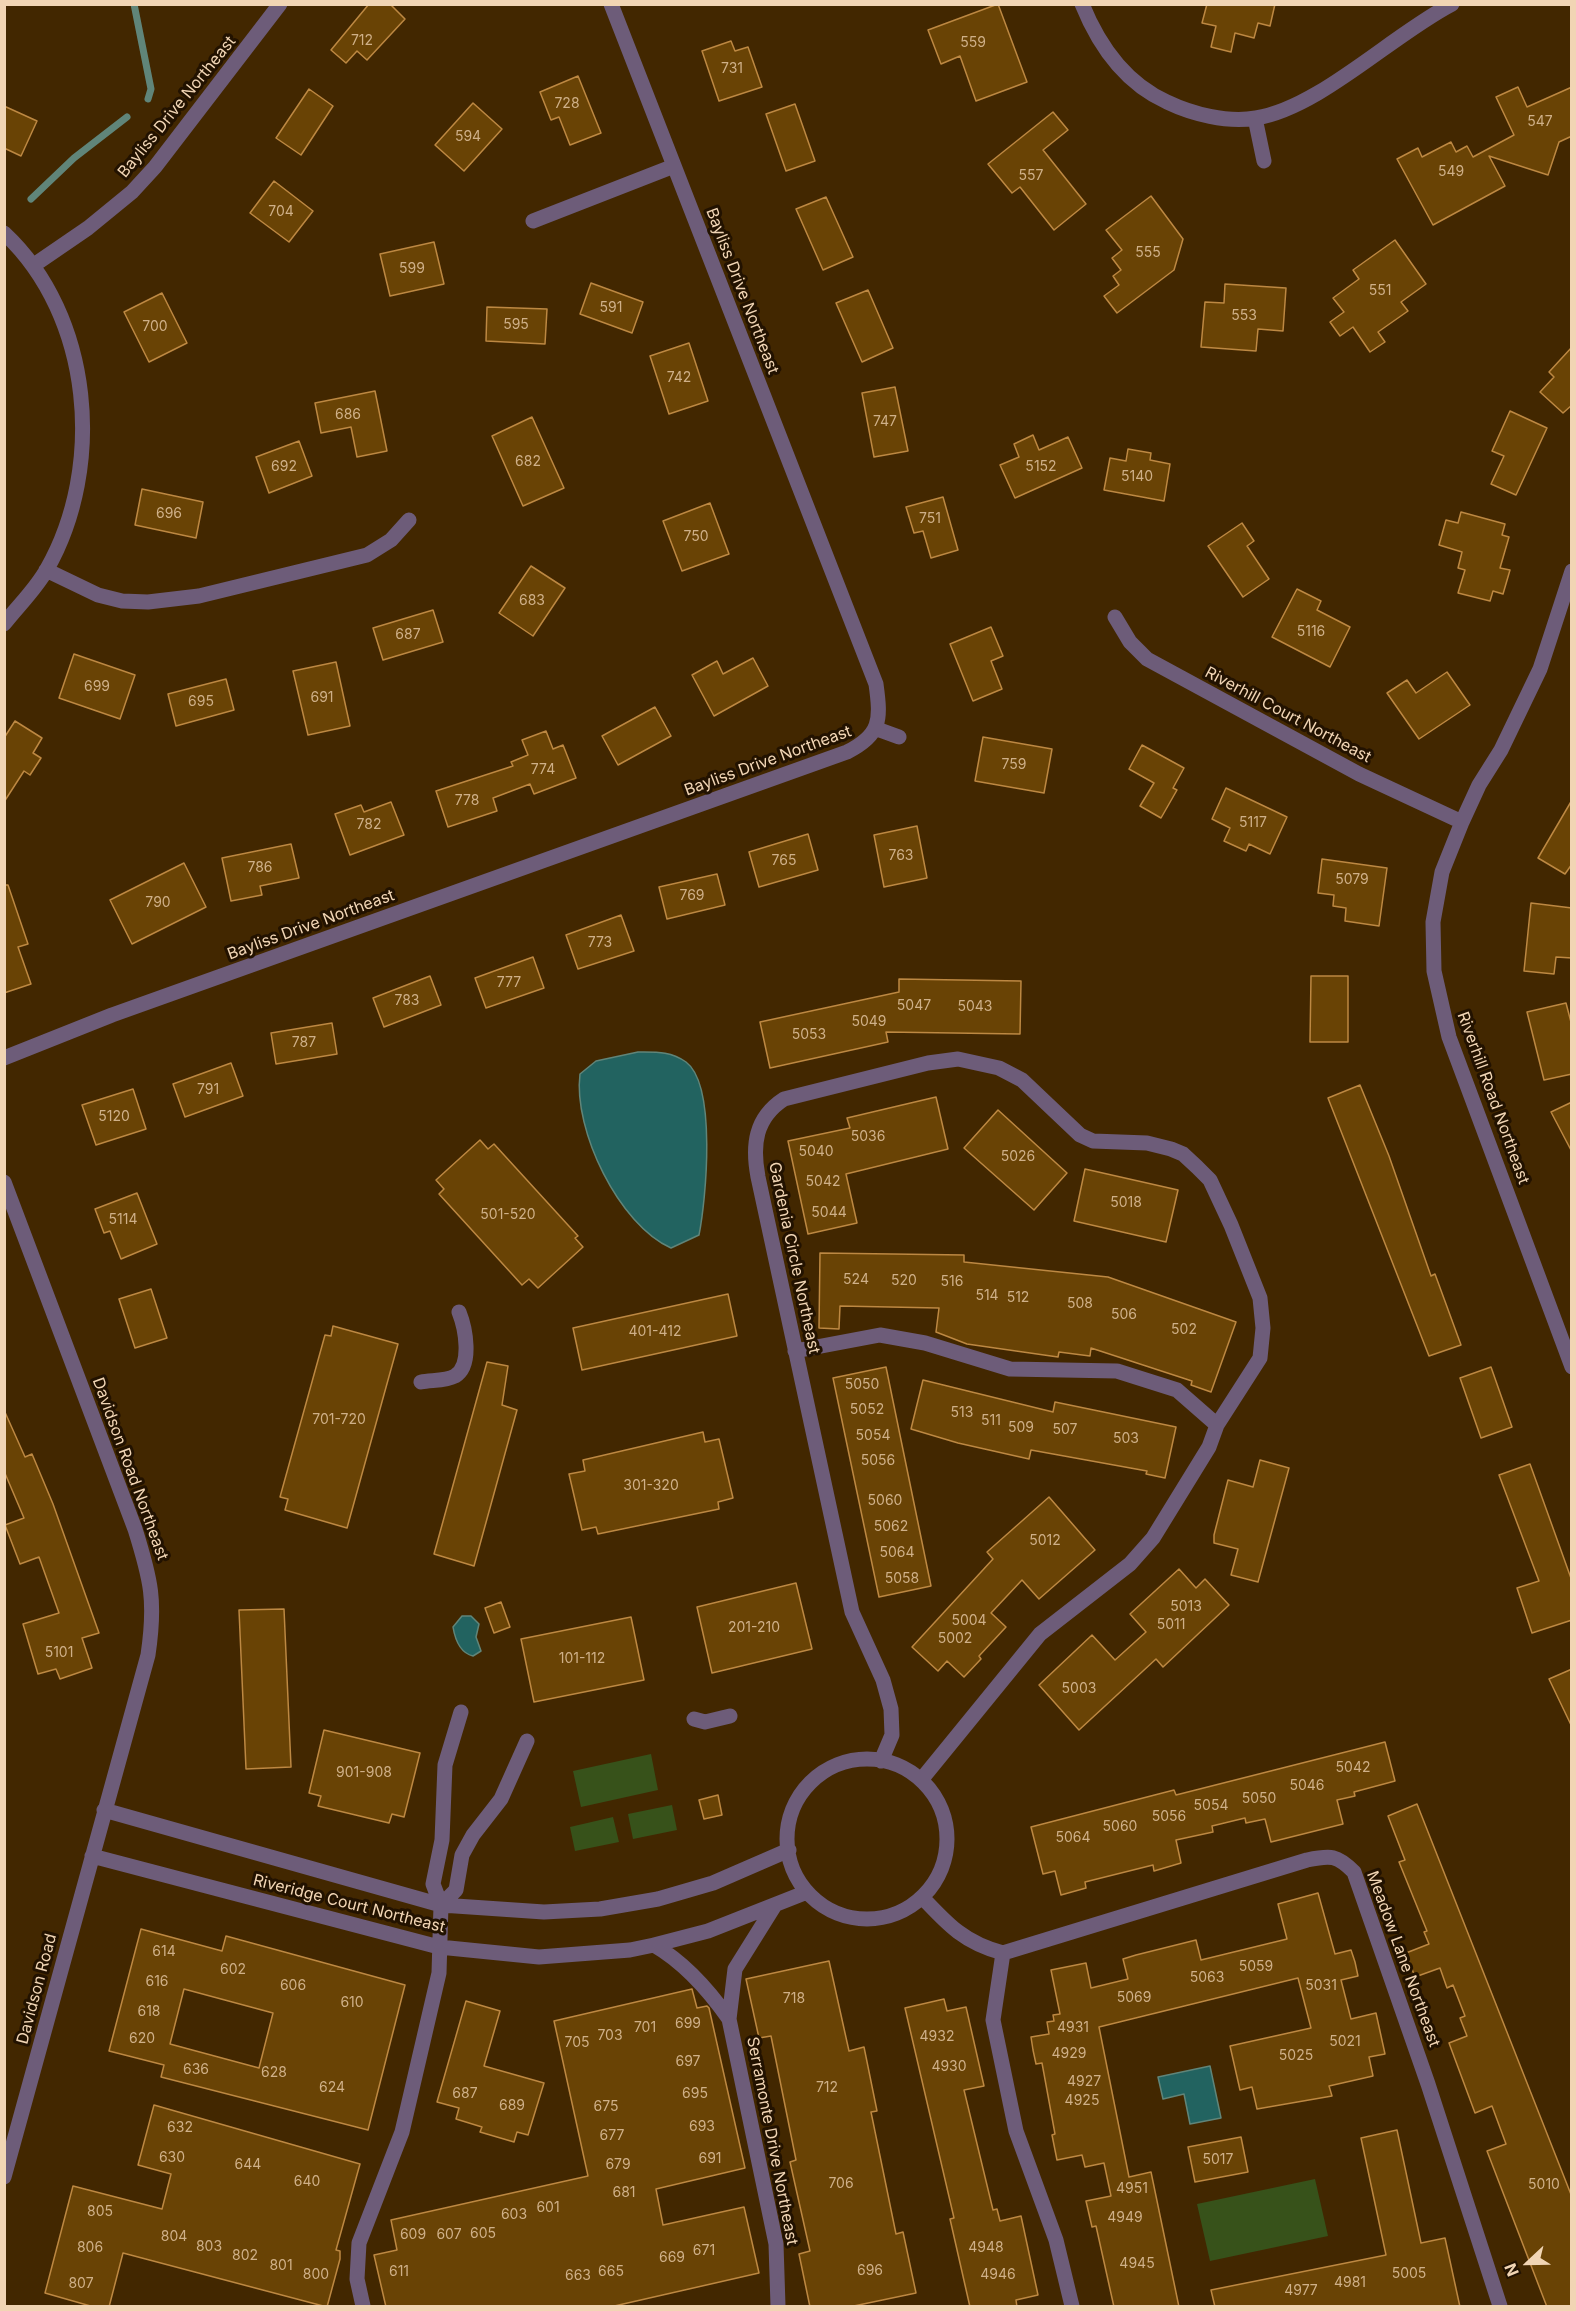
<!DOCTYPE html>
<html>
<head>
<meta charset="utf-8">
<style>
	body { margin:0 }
	#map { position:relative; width:1576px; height:2311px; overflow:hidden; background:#422700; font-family:Inter,sans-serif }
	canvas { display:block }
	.frame { position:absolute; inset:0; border:6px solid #f1d5b4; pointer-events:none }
	.north { position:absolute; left:1498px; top:2233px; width:60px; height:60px; -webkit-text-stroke:4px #221200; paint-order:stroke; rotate:248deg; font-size:16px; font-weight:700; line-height:24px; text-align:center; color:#f1d5b4 }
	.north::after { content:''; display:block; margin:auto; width:21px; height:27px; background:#f1d5b4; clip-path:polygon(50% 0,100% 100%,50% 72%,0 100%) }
</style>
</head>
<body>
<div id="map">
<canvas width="1576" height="2311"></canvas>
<div class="frame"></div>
<div class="north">N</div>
</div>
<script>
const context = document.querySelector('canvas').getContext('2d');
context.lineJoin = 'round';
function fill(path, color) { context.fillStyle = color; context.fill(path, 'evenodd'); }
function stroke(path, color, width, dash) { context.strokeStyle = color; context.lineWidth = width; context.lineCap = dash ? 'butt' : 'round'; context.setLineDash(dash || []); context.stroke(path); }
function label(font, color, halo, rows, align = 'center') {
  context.font = font + ' Inter,sans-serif'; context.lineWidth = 6; context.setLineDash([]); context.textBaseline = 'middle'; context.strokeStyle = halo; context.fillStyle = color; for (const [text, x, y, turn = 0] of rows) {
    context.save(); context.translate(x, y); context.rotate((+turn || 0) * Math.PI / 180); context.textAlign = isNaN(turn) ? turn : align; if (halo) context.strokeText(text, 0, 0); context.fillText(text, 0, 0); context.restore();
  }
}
const green = new Path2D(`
	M651,1754L658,1790L581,1807L573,1771Z
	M672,1805L677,1830L633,1839L628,1814Z
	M613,1817L619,1842L575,1851L570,1827Z
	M1315,2179L1328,2236L1210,2261L1197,2204Z`);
const water = new Path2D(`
	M638,1052C656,1052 671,1051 686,1062C717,1085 706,1200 699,1235L671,1248C619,1225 573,1130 580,1074L596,1061Z
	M462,1616H471L479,1624L476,1637L481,1651L473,1656C460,1653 455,1639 453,1627Z
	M1210,2066L1221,2118L1190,2124L1184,2094L1163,2099L1158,2077Z`);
const stream = new Path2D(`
	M134,4L151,89L148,99
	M31,199L74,158L127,117`);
const building = new Path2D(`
	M369,4H390L405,19L367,60L357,51L346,63L331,50Z
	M998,4L1027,82L976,101L960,56L941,64L928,30Z
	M1207,4H1275L1270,26L1258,23L1254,38L1235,33L1231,52L1211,47L1216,26L1202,23Z
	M731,41L735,51L748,47L762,87L719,101L702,51Z
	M578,76L601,133L570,145L559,117L551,120L540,92Z
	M1518,87L1527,107L1572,87V136L1559,142L1548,175L1489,156L1505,186L1433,225L1397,159L1418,148L1422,157L1451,142L1456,152L1467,146L1473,157L1514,135L1496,97Z
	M309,89L333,106L301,155L276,138Z
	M473,103L502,129L464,171L435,145Z
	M795,104L815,161L786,171L766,114Z
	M4,106L37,121L21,156L4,148Z
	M1053,112L1068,130L1043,150L1086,204L1054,230L1020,187L1012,193L988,164Z
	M274,181L313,211L289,242L250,213Z
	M1151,196L1183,239L1174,270L1117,313L1104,296L1119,285L1113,276L1121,270L1112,258L1122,250L1106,230Z
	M826,197L853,257L823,270L796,209Z
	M1395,240L1426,284L1401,302L1408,311L1378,332L1385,342L1370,352L1353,327L1340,336L1330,322L1344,312L1333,298L1359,279L1353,270Z
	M434,242L444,284L390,296L380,254Z
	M591,283L643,302L632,333L580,314Z
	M1225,284L1286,288L1283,331L1258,329L1256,351L1201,347L1205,302L1224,303Z
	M868,290L893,348L862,362L836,303Z
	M162,293L187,343L149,362L124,312Z
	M487,307L547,309L545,344L486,341Z
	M689,343L708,401L669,414L650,356Z
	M1572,347V405L1563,413L1540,392L1554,377L1549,372Z
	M895,387L908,451L874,457L862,393Z
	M375,391L387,451L357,457L351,427L321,433L315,403Z
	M1510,411L1547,428L1516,495L1491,484L1504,456L1492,451Z
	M532,417L564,488L523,506L492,436Z
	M1033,435L1039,450L1068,437L1082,468L1015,498L1000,465L1019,457L1014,444Z
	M299,441L312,476L269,493L256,457Z
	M1128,449L1151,453L1150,460L1170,464L1164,501L1104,490L1110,458L1126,461Z
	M142,489L203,502L196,538L135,525Z
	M943,497L958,550L931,558L923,531L914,533L906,507Z
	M710,503L729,554L682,571L663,521Z
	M1461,512L1505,524L1502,535L1509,537L1500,568L1510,570L1503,594L1493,591L1490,601L1458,593L1465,570L1458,568L1462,552L1439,545L1446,520L1458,523Z
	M1242,523L1254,541L1247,546L1269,579L1243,597L1208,546Z
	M531,566L565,588L533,636L499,613Z
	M1297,589L1321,601L1317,610L1350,627L1330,667L1272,637Z
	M433,610L443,642L383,660L373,628Z
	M991,627L1003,656L991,661L1002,689L973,701L950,644Z
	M74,654L135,675L120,719L59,698Z
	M753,658L768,686L714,716L692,675L717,661L723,674Z
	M336,662L350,726L308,735L293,671Z
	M1447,672L1470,705L1419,739L1387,693L1407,680L1416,693Z
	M226,679L234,710L176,726L168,694Z
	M655,707L671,736L618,765L602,736Z
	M15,721L42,738L33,753L41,758L30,775L24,771L4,802V738Z
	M546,731L553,749L563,745L576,778L534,794L530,784L493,798L497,811L448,827L436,791L513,766L511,762L528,755L522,740Z
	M983,737L1052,749L1044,793L975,781Z
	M1142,745L1184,768L1173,788L1177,790L1161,818L1140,806L1154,783L1129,769Z
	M1226,788L1287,817L1270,854L1249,844L1246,851L1224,841L1230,828L1212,819Z
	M1572,800V864L1565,874L1538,858Z
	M391,802L404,835L350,855L335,814L361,805L364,812Z
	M917,826L927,878L884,887L874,835Z
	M808,834L818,870L759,887L749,852Z
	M291,844L299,878L260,886L262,895L231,901L222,858Z
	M1322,859L1387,868L1379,926L1345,921L1346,908L1333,906L1334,895L1318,893Z
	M184,863L206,907L132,944L110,900Z
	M717,874L725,905L667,919L659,887Z
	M4,885H8L28,944L18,947L31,984L4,993Z
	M1531,903L1572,908V958L1556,957L1554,974L1524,971Z
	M621,915L634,951L578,969L566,935Z
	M533,957L544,988L486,1008L475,978Z
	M430,976L441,1005L384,1027L373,998Z
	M1311,976H1348V1042H1310Z
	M899,979L1021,981L1020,1034L886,1032L888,1042L770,1068L760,1022L899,992Z
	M1566,1003L1572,1026V1074L1544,1080L1527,1012Z
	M332,1023L337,1054L276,1064L271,1033Z
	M231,1063L243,1096L185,1117L173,1084Z
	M1360,1085L1389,1156L1431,1276L1435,1274L1461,1345L1429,1356L1328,1098Z
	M133,1089L146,1129L96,1145L82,1105Z
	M936,1097L948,1149L846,1174L857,1223L808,1234L788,1141L850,1128L847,1118Z
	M1572,1102V1152L1551,1112Z
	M998,1110L1067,1173L1034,1210L964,1148Z
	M480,1140L488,1149L494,1144L578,1236L575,1238L583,1247L538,1288L529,1279L522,1285L439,1194L444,1189L436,1180Z
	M1085,1169L1178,1190L1166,1242L1074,1221Z
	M137,1193L157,1244L121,1259L110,1231L104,1233L95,1209Z
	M820,1253L964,1255V1262L1108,1277L1236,1322L1211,1392L1191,1385L1192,1381L1091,1348L1090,1356L1059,1352L1058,1357L967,1344L936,1332L939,1308L840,1306L839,1329L819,1328Z
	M151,1289L167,1338L135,1348L119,1299Z
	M728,1294L737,1336L582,1370L573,1328Z
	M333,1326L398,1344L347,1528L285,1510L288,1499L280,1497L325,1335L331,1336Z
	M487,1362L508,1366L502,1405L517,1410L474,1566L434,1554Z
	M886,1367L931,1586L879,1597L833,1378Z
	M1491,1367L1512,1427L1481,1438L1460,1378Z
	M923,1380L1053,1412L1055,1402L1176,1427L1165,1478L1146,1474L1147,1471L1031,1450L1029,1459L958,1443L911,1429Z
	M4,1410L25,1457L32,1454L53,1504L99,1633L82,1638L92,1668L60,1679L56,1669L38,1674L23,1624L59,1613L39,1557L20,1564L5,1525L24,1518L4,1471Z
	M703,1432L705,1442L719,1439L733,1498L718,1502L719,1509L598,1534L596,1527L582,1530L569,1474L585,1471L583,1460Z
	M1260,1460L1289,1468L1258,1582L1231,1575L1238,1549L1214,1543V1535L1228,1480L1253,1487Z
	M1530,1464L1572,1581V1620L1532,1633L1517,1588L1539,1581L1499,1475Z
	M1049,1497L1095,1550L1039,1599L1022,1580L991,1613L1006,1627L979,1656L981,1659L964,1677L947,1661L938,1671L912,1647L993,1559L987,1552Z
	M1179,1569L1196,1588L1205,1579L1229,1605L1163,1667L1156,1659L1079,1730L1039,1685L1092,1635L1115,1660L1146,1632L1130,1614Z
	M796,1583L812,1649L712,1673L697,1607Z
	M501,1602L510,1627L494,1633L485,1608Z
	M284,1609L291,1767L246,1769L239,1610Z
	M631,1617L644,1680L534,1702L521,1639Z
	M1572,1669V1727L1549,1679Z
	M324,1730L420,1753L404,1817L392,1814L389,1823L318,1806L321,1796L309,1793Z
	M1385,1742L1395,1781L1354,1792L1355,1796L1337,1800L1343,1824L1271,1842L1265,1819L1246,1823L1245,1818L1212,1826L1213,1832L1176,1840L1181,1863L1154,1871L1153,1865L1085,1882L1086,1888L1061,1895L1055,1871L1043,1874L1031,1827L1174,1790L1176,1795Z
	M718,1795L722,1815L704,1819L699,1800Z
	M1417,1804L1572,2197V2307H1547L1487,2151L1506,2144L1492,2106L1475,2113L1449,2043L1467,2036L1460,2018L1465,2016L1453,1985L1447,1988L1440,1968L1415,1977L1406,1953L1429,1944L1424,1932L1427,1931L1399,1862L1405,1860L1388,1816Z
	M1318,1893L1335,1954L1351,1950L1355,1962L1358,1976L1341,1980L1351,2019L1376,2013L1385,2054L1369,2057L1373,2076L1329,2086L1332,2096L1257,2109L1252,2087L1240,2090L1230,2046L1311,2028L1298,1978L1099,2027L1129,2177L1151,2172L1179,2307H1114L1096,2226L1092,2227L1086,2201L1111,2196L1104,2163L1085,2167L1082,2155L1057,2160L1052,2135L1055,2134L1042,2063L1036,2064L1033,2050L1031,2037L1049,2034L1047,2022L1054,2021L1053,2015L1060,2014L1051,1970L1086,1963L1091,1988L1128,1979L1123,1959L1136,1955L1196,1940L1201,1960L1287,1939L1278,1904Z
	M141,1929L222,1951L226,1936L405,1985L368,2130L161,2077L164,2065L109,2051ZM184,1989L273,2013L259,2068L170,2044Z
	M829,1961L849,2051L864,2047L877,2111L871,2112L896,2234L903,2232L916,2293L849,2307H810L799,2254L810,2251L790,2162L796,2160L771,2036L759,2038L746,1979Z
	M692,1989L697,2008L707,2006L709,2008L745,2168L656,2189L663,2225L744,2207L759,2273L610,2307H386L374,2255L397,2250L391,2220L588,2176L554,2021Z
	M944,1999L947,2011L966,2007L984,2086L964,2090L993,2210L997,2209L1000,2221L1021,2216L1038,2295L1016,2300L1017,2307H970L950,2219L954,2218L905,2008Z
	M466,2001L500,2011L484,2066L544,2083L528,2135L517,2132L514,2142L480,2132L482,2127L456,2119L459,2108L437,2102Z
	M154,2105L360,2164L336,2250L340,2251V2259L327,2307L123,2253L109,2307H94L45,2293L73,2186L162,2209L171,2174L138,2165Z
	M1397,2130L1421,2243L1445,2238L1460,2307H1215L1211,2290L1386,2255L1361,2138Z
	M1241,2137L1248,2172L1195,2182L1188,2147Z`);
const minor = new Path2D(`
	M1082,4C1099,46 1125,83 1167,102C1192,114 1227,123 1256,118C1319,108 1392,35 1452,4
	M1255,118L1264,161
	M533,221L674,166
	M4,233C93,316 105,467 47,569C36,589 18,606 4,624
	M34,265L88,228L132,192L155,167L280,4
	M46,570L98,595L122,601L148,602L199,596L367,555L391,540L409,520
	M1572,571L1540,669L1501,750L1479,785L1462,822L1442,872L1433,922L1434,971L1449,1037L1572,1367
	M1115,617L1130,642L1147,659L1359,774L1462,822
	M877,729L899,737
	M4,1058L112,1015L847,752C881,735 881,720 876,684L611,4
	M4,1182L135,1529C151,1580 156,1601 148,1655L4,2177
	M795,1351L880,1335L925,1343L1010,1369L1117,1371L1177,1390L1217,1425
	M421,1382C431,1380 446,1381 455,1376C473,1365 465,1327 459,1312
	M694,1719L705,1722L730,1716
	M787 1839a80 80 0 1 1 160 0a80 80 0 1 1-160 0Z
	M881,1761L892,1735L891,1709L883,1680L852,1612L758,1177C752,1145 755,1118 784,1099L928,1063L958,1059L999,1068L1022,1080L1080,1135L1093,1141L1147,1143L1171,1149L1183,1154L1197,1167L1210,1180L1231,1225L1260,1298L1263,1328L1260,1358L1217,1425L1209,1447L1153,1538L1130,1564L1040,1634L921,1780
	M104,1810L441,1905L544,1912L600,1909L658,1899L713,1883L789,1850
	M92,1856L439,1947L539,1957L630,1950L654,1945L708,1931L807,1892
	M922,1897C948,1925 965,1943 1003,1953L1307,1860C1331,1855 1337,1855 1354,1872L1428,2084L1500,2306
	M441,1905L456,1890L462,1855L473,1835L501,1799L527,1741
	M775,1905L735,1969L729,2019L776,2244L778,2306
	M654,1945C685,1963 708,1989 729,2019
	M1003,1953L993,2020L1016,2131L1056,2240L1072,2306
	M363,2306L357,2279L359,2243L402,2132L439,1973L441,1905L433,1884L442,1840L445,1765L461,1712`);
const numberNames = [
	["712",362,41],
	["559",973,43],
	["731",732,69],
	["728",567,104],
	["547",1540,122],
	["594",468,137],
	["549",1451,172],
	["557",1031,176],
	["704",281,212],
	["555",1148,253],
	["599",412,269],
	["551",1380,291],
	["591",611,308],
	["553",1244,316],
	["595",516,325],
	["700",155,327],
	["742",679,378],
	["686",348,415],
	["747",885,422],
	["682",528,462],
	["692",284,467],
	["5152",1041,467],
	["5140",1137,477],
	["696",169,514],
	["751",930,519],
	["750",696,537],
	["683",532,601],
	["5116",1311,632],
	["687",408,635],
	["699",97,687],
	["691",322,698],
	["695",201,702],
	["759",1014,765],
	["774",543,770],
	["778",467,801],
	["5117",1253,823],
	["782",369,825],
	["763",901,856],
	["765",784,861],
	["786",260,868],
	["5079",1352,880],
	["769",692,896],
	["790",158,903],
	["773",600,943],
	["777",509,983],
	["783",407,1001],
	["5047",914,1006],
	["5043",975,1007],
	["5049",869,1022],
	["5053",809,1035],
	["787",304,1043],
	["791",208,1090],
	["5120",114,1117],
	["5036",868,1137],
	["5040",816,1152],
	["5026",1018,1157],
	["5042",823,1182],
	["5018",1126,1203],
	["5044",829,1213],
	["501-520",508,1215],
	["5114",123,1220],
	["524",856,1280],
	["520",904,1281],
	["516",952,1282],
	["514",987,1296],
	["512",1018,1298],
	["508",1080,1304],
	["506",1124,1315],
	["502",1184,1330],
	["401-412",655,1332],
	["5050",862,1385],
	["5052",867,1410],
	["513",962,1413],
	["701-720",339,1420],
	["511",991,1421],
	["509",1021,1428],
	["507",1065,1430],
	["5054",873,1436],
	["503",1126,1439],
	["5056",878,1461],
	["301-320",651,1486],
	["5060",885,1501],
	["5062",891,1527],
	["5012",1045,1541],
	["5064",897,1553],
	["5058",902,1579],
	["5013",1186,1607],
	["5004",969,1621],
	["5011",1171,1625],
	["201-210",754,1628],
	["5002",955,1639],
	["5101",59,1653],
	["101-112",582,1659],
	["5003",1079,1689],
	["5042",1353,1768],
	["901-908",364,1773],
	["5046",1307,1786],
	["5050",1259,1799],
	["5054",1211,1806],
	["5056",1169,1817],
	["5060",1120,1827],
	["5064",1073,1838],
	["614",164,1952],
	["5059",1256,1967],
	["602",233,1970],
	["5063",1207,1978],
	["616",157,1982],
	["606",293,1986],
	["5031",1321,1986],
	["5069",1134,1998],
	["718",794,1999],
	["610",352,2003],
	["618",149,2012],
	["699",688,2024],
	["701",645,2028],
	["4931",1073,2028],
	["703",610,2036],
	["4932",937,2037],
	["620",142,2039],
	["5021",1345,2042],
	["705",577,2043],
	["4929",1069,2054],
	["5025",1296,2056],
	["697",688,2062],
	["4930",949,2067],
	["636",196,2070],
	["628",274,2073],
	["4927",1084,2082],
	["624",332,2088],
	["712",827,2088],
	["687",465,2094],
	["695",695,2094],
	["4925",1082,2101],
	["689",512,2106],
	["675",606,2107],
	["693",702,2127],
	["632",180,2128],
	["677",612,2136],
	["630",172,2158],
	["691",710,2159],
	["5017",1218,2160],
	["644",248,2165],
	["679",618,2165],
	["640",307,2182],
	["706",841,2184],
	["5010",1544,2185],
	["4951",1132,2189],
	["681",624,2193],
	["601",548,2208],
	["805",100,2212],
	["603",514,2215],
	["4949",1125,2218],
	["605",483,2234],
	["609",413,2235],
	["607",449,2235],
	["804",174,2237],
	["803",209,2247],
	["806",90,2248],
	["4948",986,2248],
	["671",704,2251],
	["802",245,2256],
	["669",672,2258],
	["4945",1137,2264],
	["801",281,2266],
	["696",870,2271],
	["611",399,2272],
	["665",611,2272],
	["5005",1409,2274],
	["800",316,2275],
	["4946",998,2275],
	["663",578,2276],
	["4981",1350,2283],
	["807",81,2284],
	["4977",1301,2291]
];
const streetNames = [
	["Bayliss Drive Northeast",177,107,-51],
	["Bayliss Drive Northeast",742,291,69],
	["Riverhill Court Northeast",1288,715,28],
	["Bayliss Drive Northeast",768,761,-20],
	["Bayliss Drive Northeast",311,925,-20],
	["Riverhill Road Northeast",1493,1098,70],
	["Gardenia Circle Northeast",794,1258,78],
	["Davidson Road Northeast",130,1469,70],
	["Riveridge Court Northeast",349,1904,14],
	["Meadow Lane Northeast",1403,1959,70],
	["Davidson Road",37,1989,-75],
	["Serramonte Drive Northeast",772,2141,79]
];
fill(green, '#37521a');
fill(water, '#226360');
stroke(water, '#608579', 1.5);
stroke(stream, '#608579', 7);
fill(building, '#694305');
stroke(building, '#bd8842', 1.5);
stroke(minor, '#6d5c79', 15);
label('14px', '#cfb088', null, numberNames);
label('16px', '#f1d5b4', '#221200', streetNames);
</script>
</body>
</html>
